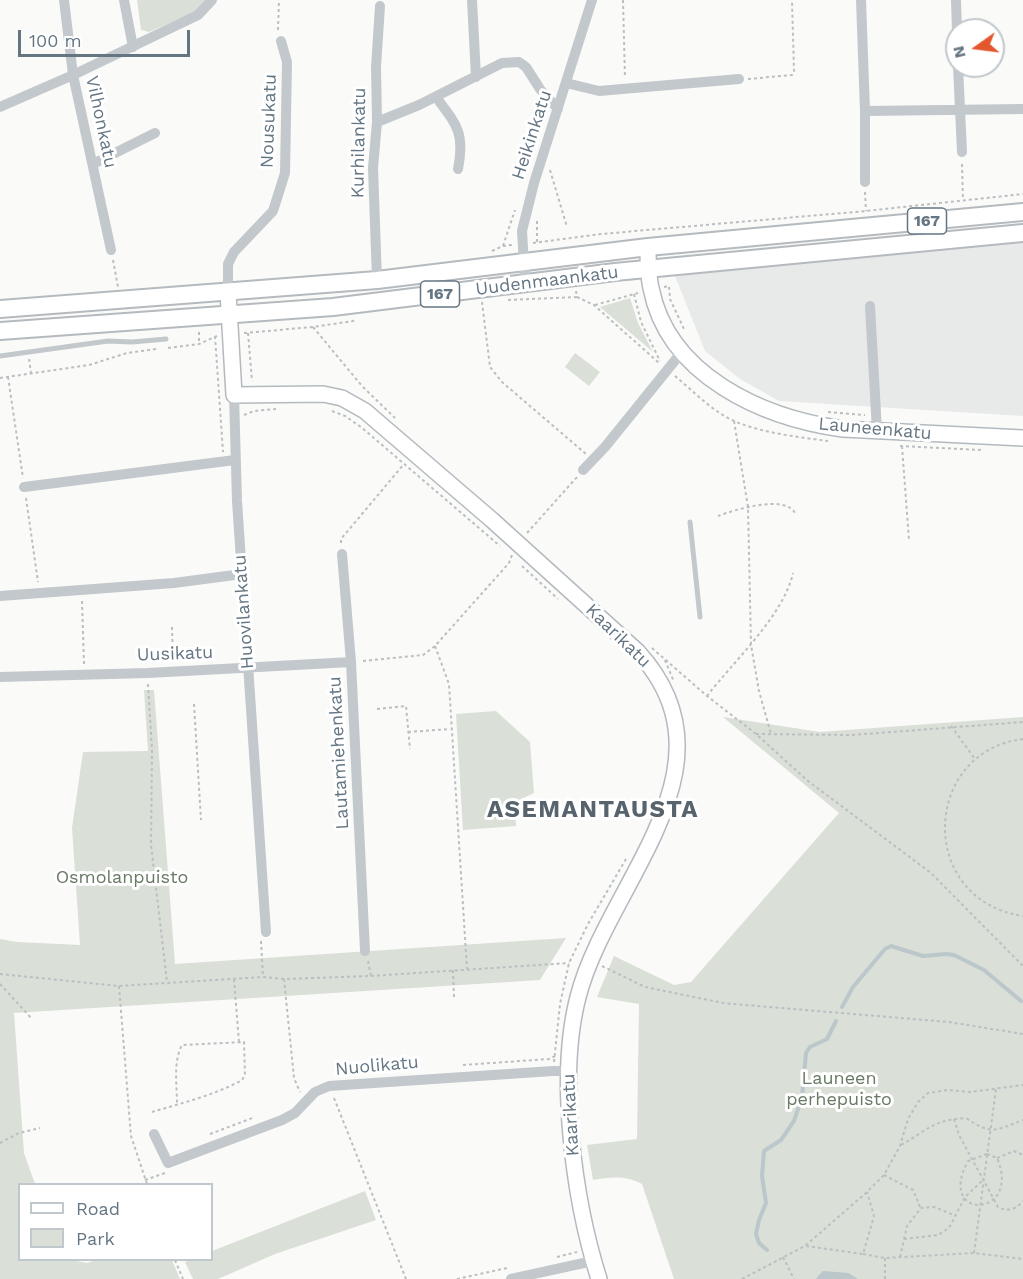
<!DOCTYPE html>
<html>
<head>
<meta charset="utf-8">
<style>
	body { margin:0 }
	#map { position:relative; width:1023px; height:1279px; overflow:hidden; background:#fafaf8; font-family:"Work Sans",sans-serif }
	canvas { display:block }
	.legend { position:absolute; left:18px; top:1183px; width:195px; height:78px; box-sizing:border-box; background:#fff; border:2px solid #c1c8cd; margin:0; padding:8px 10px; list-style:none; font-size:18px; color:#657683 }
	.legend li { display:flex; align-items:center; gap:12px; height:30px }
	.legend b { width:30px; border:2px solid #c1c8cd }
	.north { position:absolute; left:945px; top:18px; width:60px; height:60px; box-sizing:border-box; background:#fff; border:2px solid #c1c8cd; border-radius:50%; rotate:256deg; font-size:16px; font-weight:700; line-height:24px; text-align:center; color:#657683 }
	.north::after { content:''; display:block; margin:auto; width:21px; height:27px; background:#e4572e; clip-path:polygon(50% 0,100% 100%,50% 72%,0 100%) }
	.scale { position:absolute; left:18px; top:30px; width:172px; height:27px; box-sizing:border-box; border:3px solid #657683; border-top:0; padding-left:8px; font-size:18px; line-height:21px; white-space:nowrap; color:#657683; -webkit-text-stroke:4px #fff; paint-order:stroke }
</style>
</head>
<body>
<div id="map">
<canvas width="1023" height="1279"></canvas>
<ul class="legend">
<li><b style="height:8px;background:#fff"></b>Road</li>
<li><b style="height:16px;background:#dadfd7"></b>Park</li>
</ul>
<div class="north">N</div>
<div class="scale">100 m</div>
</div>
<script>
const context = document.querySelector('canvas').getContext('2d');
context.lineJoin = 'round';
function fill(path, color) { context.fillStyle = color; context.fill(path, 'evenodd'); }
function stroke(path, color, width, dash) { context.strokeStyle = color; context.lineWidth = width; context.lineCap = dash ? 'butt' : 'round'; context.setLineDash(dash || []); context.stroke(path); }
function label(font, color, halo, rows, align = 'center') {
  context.font = font + ' "Work Sans",sans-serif'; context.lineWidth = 6; context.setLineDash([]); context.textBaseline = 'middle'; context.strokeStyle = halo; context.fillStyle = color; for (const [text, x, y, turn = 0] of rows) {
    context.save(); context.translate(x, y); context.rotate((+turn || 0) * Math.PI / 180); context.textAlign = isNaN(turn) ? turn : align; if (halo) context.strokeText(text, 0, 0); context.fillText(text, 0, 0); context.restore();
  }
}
const built = new Path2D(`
	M1023,239V416L779,401L740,379L705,351L675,276Z`);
const green = new Path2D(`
	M137,0H205L197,11L149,32L141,30Z
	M630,298L638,323L653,352L600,307Z
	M575,353L600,372L589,386L565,367Z
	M144,690H154L175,964L566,938L540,980L14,1013L24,1153L35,1184H20V1260H71L87,1263L96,1260H172L180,1279H0V939L17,942L80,945L72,828L83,752L148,751Z
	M496,711L530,742L534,793L515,802L516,826L463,830L456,714Z
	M723,717L820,732L1023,717V1279H858L849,1273L816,1277L815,1279H674L642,1184C626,1175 610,1177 593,1180L587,1145L637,1139L639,1004L597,997L614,956L674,985L691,982L839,813Z
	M365,1191L376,1220L275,1254L218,1279H193L185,1262L191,1260H212V1251Z`);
const water = new Path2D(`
	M823,1271L849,1273L858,1279H815Z`);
const stream = new Path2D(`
	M842,1007L853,987L885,949L891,946L923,956L946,954L954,955L984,970L1021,1001
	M767,1250L759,1243L756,1234L759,1220L766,1203L762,1176L764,1151L781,1140L794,1121L802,1097L806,1053L810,1047L827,1039L836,1021`);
const path = new Path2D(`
	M623,0L625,78
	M278,30L279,0
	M748,79L792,75L794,71L792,0
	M962,164L963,200
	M550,170L567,227
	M865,192L866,211
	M537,221V243
	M533,243L601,234L866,211L1023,194
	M503,246L515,210
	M492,251L503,246L512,245
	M113,260L118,287
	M664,287L669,286L670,299L684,329
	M576,291L577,297L594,305L659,363
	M634,294L641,322L660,361
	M508,300L577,297
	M482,302L490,367L502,382L586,454
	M595,305L638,293
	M313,327L362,386L395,418
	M199,332V344
	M244,333L313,327L353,321L356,318
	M248,333L252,381
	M215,336L223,452
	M168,348L199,344L217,336
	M29,359L31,373
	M675,376C693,391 712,411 734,421C762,433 798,437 828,441
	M8,377L23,478
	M0,378L89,365L127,353L156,349
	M332,411L345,416L361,427L500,546
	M828,412L865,415
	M244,415L254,411L276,409
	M734,421L748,507L751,645L759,691L771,734
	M900,446L981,450
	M902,446L909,540
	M26,498L38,582
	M718,516C734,510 785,494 795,513
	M527,533L577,477
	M341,543V539L404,464
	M522,566L558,599
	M82,601L84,664
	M172,627L173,660
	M435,646L449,684L467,969
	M652,648L707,696L756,734L808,781L931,873L1023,966
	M665,660L674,682
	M363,661L423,655L435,646L509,563L512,555
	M148,684L152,750L151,845L167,982
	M707,696C733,662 784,615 793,573
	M194,704L201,820
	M377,709L406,706L410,749
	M951,726L975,759
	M408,732L450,729
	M756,734L852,735L1023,722
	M1023,739C922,751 916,900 1023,916
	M261,941L263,977
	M368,961L371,976
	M602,966L645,987L723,1003L949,1022L1023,1034
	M453,970L454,997
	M0,974L119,986L263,977L284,979L371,976L569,963
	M234,979L239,1042
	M284,979L294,1078L300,1092
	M0,984L32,1019
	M119,986L131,1136L147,1184
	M554,1062L560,1004L569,963L588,924L626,859
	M463,1065L549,1059L555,1056
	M334,1098L406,1279
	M152,1112C182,1103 215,1095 242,1080L245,1075L244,1042L182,1045C173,1062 177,1085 177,1104
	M954,1119L959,1135L998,1207C1007,1212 1017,1209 1023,1201
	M210,1134L255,1117
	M0,1143L19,1133L40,1128
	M901,1145C928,1130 932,1120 966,1118C992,1136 996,1130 1023,1120
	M987,1154L997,1158C1023,1218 935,1222 968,1161Z
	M997,1158L1014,1151L1023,1155
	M884,1175L913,1190L920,1207
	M145,1180L165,1173
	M904,1239L938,1235L949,1228L965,1197L984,1179
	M806,1246L863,1254L874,1216L867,1192
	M974,1253L996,1089
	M863,1254L885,1258L974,1253L1023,1259
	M557,1257L577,1252
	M783,1257L794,1279
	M900,1257L907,1226L921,1208L934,1207L954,1215
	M175,1260L183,1279
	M457,1279L507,1268
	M742,1279L805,1246L867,1192L884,1175L900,1146L908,1119L918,1102L928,1093L947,1090L970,1092L1023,1085
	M885,1279V1258`);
const lane = new Path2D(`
	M0,356L108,341L132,342L166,339
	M690,522L700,617`);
const street = new Path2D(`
	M64,0L73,75L111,250
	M124,0L133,47
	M472,0L476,77
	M861,0L865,111V182
	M956,0L957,31
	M958,66L962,152
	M566,83L599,91L739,79
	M436,97C457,125 465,133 458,169
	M0,107L73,75L198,15L212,0
	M865,111L1023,109
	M377,122L419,105L502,63L519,62L526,67L540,89L558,109
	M93,164L155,133
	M377,280L373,168L377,122L376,67L380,6
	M525,282L522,231L534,183L592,0
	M228,292V264L234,252L273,211L285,173L287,62L281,41
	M870,306L877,431
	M234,395L237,501L266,932
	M583,470L605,447L681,353
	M24,487L235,460
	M342,554L351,662L365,951
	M0,596L174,583L242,574
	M0,677L148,673L351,662
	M154,1134L168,1163L282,1120L295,1113L315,1092L329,1086L553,1071H568
	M511,1279L593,1261`);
const secondary = new Path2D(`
	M648,247C648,261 648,275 651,288C668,376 763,418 843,429L1023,438
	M228,292L234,395L323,394L342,398L365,411L492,520L638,652C743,767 607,883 578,997C557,1078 574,1200 599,1279`);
const primary = new Path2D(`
	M0,309L377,280L648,247L1023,212
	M0,331L333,307L615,272L1023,233`);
const shields = [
	[927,221,39],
	[440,294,39]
];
const shieldNames = [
	["167",927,221],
	["167",440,294]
];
const streetNames = [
	["Nousukatu",269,121,-88],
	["Vilhonkatu",101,122,78],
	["Heikinkatu",532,135,-72],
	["Kurhilankatu",359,143,-89],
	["Uudenmaankatu",547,281,-7],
	["Launeenkatu",875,429,5],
	["Huovilankatu",244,612,-94],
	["Kaarikatu",618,636,44],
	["Uusikatu",175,654,-2],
	["Lautamiehenkatu",339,753,-93],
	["Nuolikatu",377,1066,-5],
	["Kaarikatu",571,1115,-93]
];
const parkNames = [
	["Osmolanpuisto",122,878],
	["Launeen",839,1079],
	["perhepuisto",839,1100]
];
const districtNames = [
	["ASEMANTAUSTA",593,810]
];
fill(built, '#e8e9e9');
fill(green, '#dadfd7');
fill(water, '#bbc7cb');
stroke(stream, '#bbc7cb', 4);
stroke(secondary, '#b3babf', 18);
stroke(primary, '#b5babe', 20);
stroke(path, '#bbbfc2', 2, [3, 3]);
stroke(lane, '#c3c8cc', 5);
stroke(street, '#c3c8cc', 10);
stroke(secondary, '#fff', 15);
stroke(primary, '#fff', 16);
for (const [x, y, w] of shields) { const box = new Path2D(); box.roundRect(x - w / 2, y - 13, w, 26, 4.5); context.fillStyle = '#fff'; context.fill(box); stroke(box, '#657683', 1.5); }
label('bold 16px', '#657683', null, shieldNames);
label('18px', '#657683', '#fff', streetNames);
label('18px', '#687a64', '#fff', parkNames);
context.letterSpacing = '1.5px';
label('bold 24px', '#57646e', '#fff', districtNames);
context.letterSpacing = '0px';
</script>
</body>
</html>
